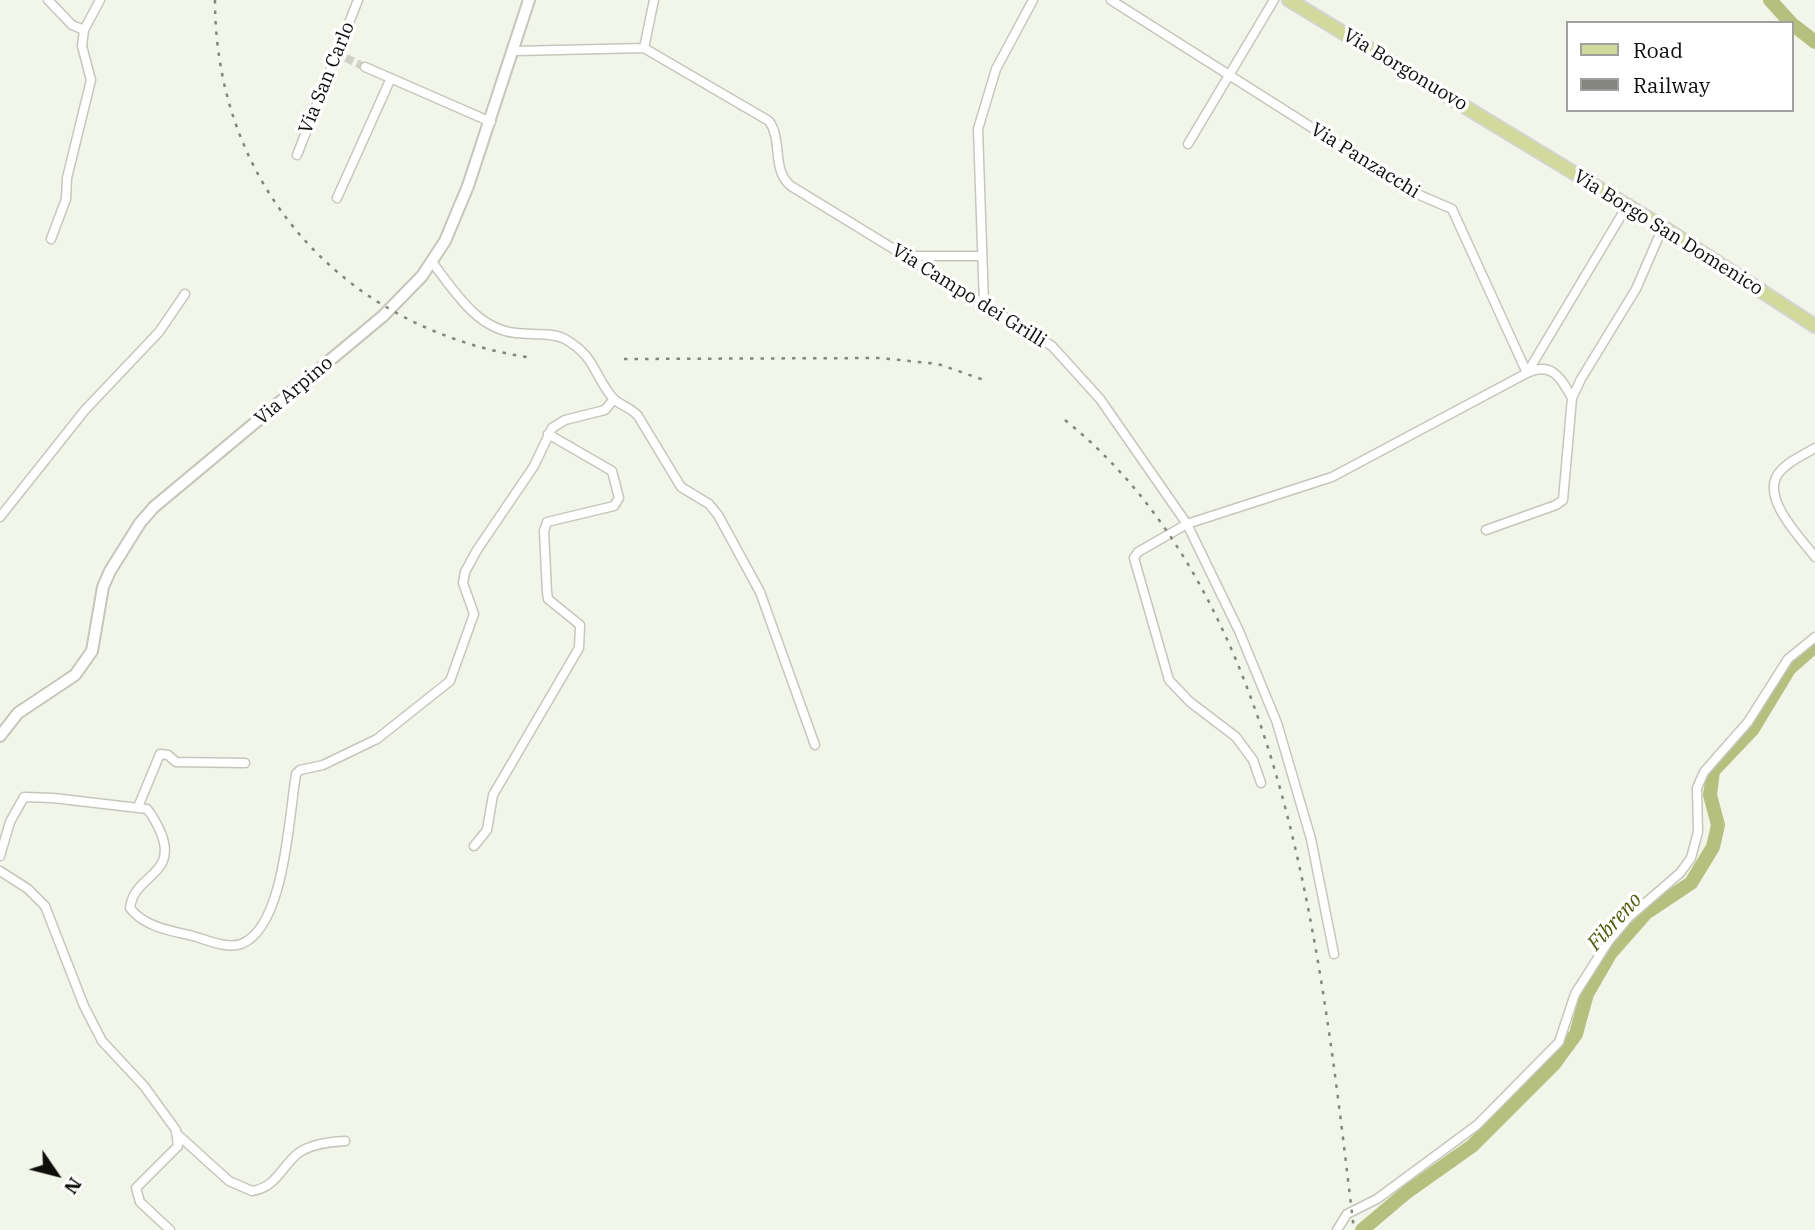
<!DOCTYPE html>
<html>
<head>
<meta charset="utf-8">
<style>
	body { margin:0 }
	#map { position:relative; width:1815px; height:1230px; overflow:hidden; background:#f2f5e9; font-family:"IBM Plex Serif",serif }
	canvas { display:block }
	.legend { position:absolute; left:1566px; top:21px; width:228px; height:91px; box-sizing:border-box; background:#fff; border:2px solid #9f9f9d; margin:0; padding:9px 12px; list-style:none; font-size:21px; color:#0e0f0b }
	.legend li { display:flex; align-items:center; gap:14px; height:35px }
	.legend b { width:35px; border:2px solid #9f9f9d }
	.north { position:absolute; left:21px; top:1139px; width:70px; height:70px; -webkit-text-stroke:5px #fff; paint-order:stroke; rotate:125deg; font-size:19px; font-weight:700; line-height:28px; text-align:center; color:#0e0f0b }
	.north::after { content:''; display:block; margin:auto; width:24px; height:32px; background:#0e0f0b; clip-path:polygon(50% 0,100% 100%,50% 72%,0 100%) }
</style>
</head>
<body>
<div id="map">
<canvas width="1815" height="1230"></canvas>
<ul class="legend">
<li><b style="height:9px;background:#d1d99b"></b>Road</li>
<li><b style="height:9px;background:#84867e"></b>Railway</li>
</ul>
<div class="north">N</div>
</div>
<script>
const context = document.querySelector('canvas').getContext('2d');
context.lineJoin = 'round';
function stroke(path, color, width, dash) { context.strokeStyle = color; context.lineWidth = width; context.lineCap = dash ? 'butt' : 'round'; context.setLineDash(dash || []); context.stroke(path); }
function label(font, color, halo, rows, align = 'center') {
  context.font = font + ' "IBM Plex Serif",serif'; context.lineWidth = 7; context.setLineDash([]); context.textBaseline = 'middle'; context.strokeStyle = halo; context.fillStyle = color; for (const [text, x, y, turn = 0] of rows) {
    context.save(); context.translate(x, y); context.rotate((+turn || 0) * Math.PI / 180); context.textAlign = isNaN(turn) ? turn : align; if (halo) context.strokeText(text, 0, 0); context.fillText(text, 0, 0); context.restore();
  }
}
const river = new Path2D(`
	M1770,0L1791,23
	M1792,24L1815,42
	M1362,1230L1407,1192L1472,1146L1554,1064L1576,1034L1587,994L1610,954L1646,913L1691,883L1713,847L1718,825L1710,795L1713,771L1752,730L1789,669L1815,646`);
const streetTunnel = new Path2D(`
	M346,58L365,67`);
const street = new Path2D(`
	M48,0L72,25L84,30
	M1111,0L1415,193L1452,209L1527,373C1552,361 1561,378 1572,398
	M644,48L769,121C783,140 771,170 791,186L1052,346L1100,399L1187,524L1332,477L1527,373L1627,206
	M515,51L644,48L654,0
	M365,67L491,122
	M1188,144L1274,0
	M297,155L358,0
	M337,198L391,78
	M51,239L66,199L67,178L91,80L82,46L84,30L100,0
	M904,256H982
	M432,262C455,292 477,329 516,333C531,335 552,332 565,339C596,357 593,374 612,397C618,405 631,407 638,416L681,487L709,504L718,515L760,592L815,745
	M984,304L978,129L996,69L1033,0
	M1815,448C1803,455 1787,462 1778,474C1761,499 1801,538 1815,557
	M0,517L85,410L159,332L185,294
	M1486,530L1556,505L1563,500L1572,398L1581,379L1636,289L1663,227
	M1261,783L1253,760L1236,737L1190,702L1169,680L1134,558L1138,552L1187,524L1239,631L1277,723L1311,839L1334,954
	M138,807L160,754L168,755L176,762L245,763
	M474,846L487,830L493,795L579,648L580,625L548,599L547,592L544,531L547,522L614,506L619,498L612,471L548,434
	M0,856L10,822L24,797L53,798L147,809C153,816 157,824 161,833C178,876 134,874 130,908C144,927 172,931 193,936C207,940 227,949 241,944C285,928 289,814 296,774L300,770L323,765L377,739L450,681L474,614L463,583L465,572L477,550L534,466L552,428L565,420L605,410L613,400
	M0,871L28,889L45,906L84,1006L102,1041L144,1086L176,1130L178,1146L136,1188L140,1202L170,1230
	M176,1133L229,1181L252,1191C276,1187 280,1169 297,1154C310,1144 329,1142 345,1141
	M1337,1230L1347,1214L1377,1199L1477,1125L1559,1042L1575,994L1608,942L1629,917L1680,873L1691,858L1698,832L1697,788L1704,772L1748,722L1788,659L1815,637`);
const secondary = new Path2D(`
	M0,736L18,713L75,675L92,651L103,587L110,571L140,523L154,507L383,316L422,276L445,241L468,186L529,0`);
const primary = new Path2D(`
	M1289,0L1663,227L1815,326`);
const rail = new Path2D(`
	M215,0C215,189 348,332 533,358
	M624,359L880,358L938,364L984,380
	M1065,420C1288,599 1322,964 1354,1230`);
const streetNames = [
	["Via Borgonuovo",1405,70,31],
	["Via San Carlo",327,78,-68],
	["Via Panzacchi",1365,161,32],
	["Via Borgo San Domenico",1668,233,32],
	["Via Campo dei Grilli",969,296,32],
	["Via Arpino",294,391,-40]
];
const waterNames = [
	["Fibreno",1615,922,-48]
];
stroke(river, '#b6c07e', 14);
stroke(streetTunnel, '#d0d2c8', 8, [8, 4]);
stroke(street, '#c5c7bc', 11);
stroke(secondary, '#c5c7bc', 14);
stroke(primary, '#d4d4d3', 16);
stroke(street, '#fff', 8);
stroke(secondary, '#fff', 10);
stroke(primary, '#d1d99b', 12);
stroke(rail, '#84867e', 2.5, [3.5, 7]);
label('19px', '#0e0f0b', '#fff', streetNames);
label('italic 21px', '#51590b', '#fff', waterNames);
</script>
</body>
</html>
